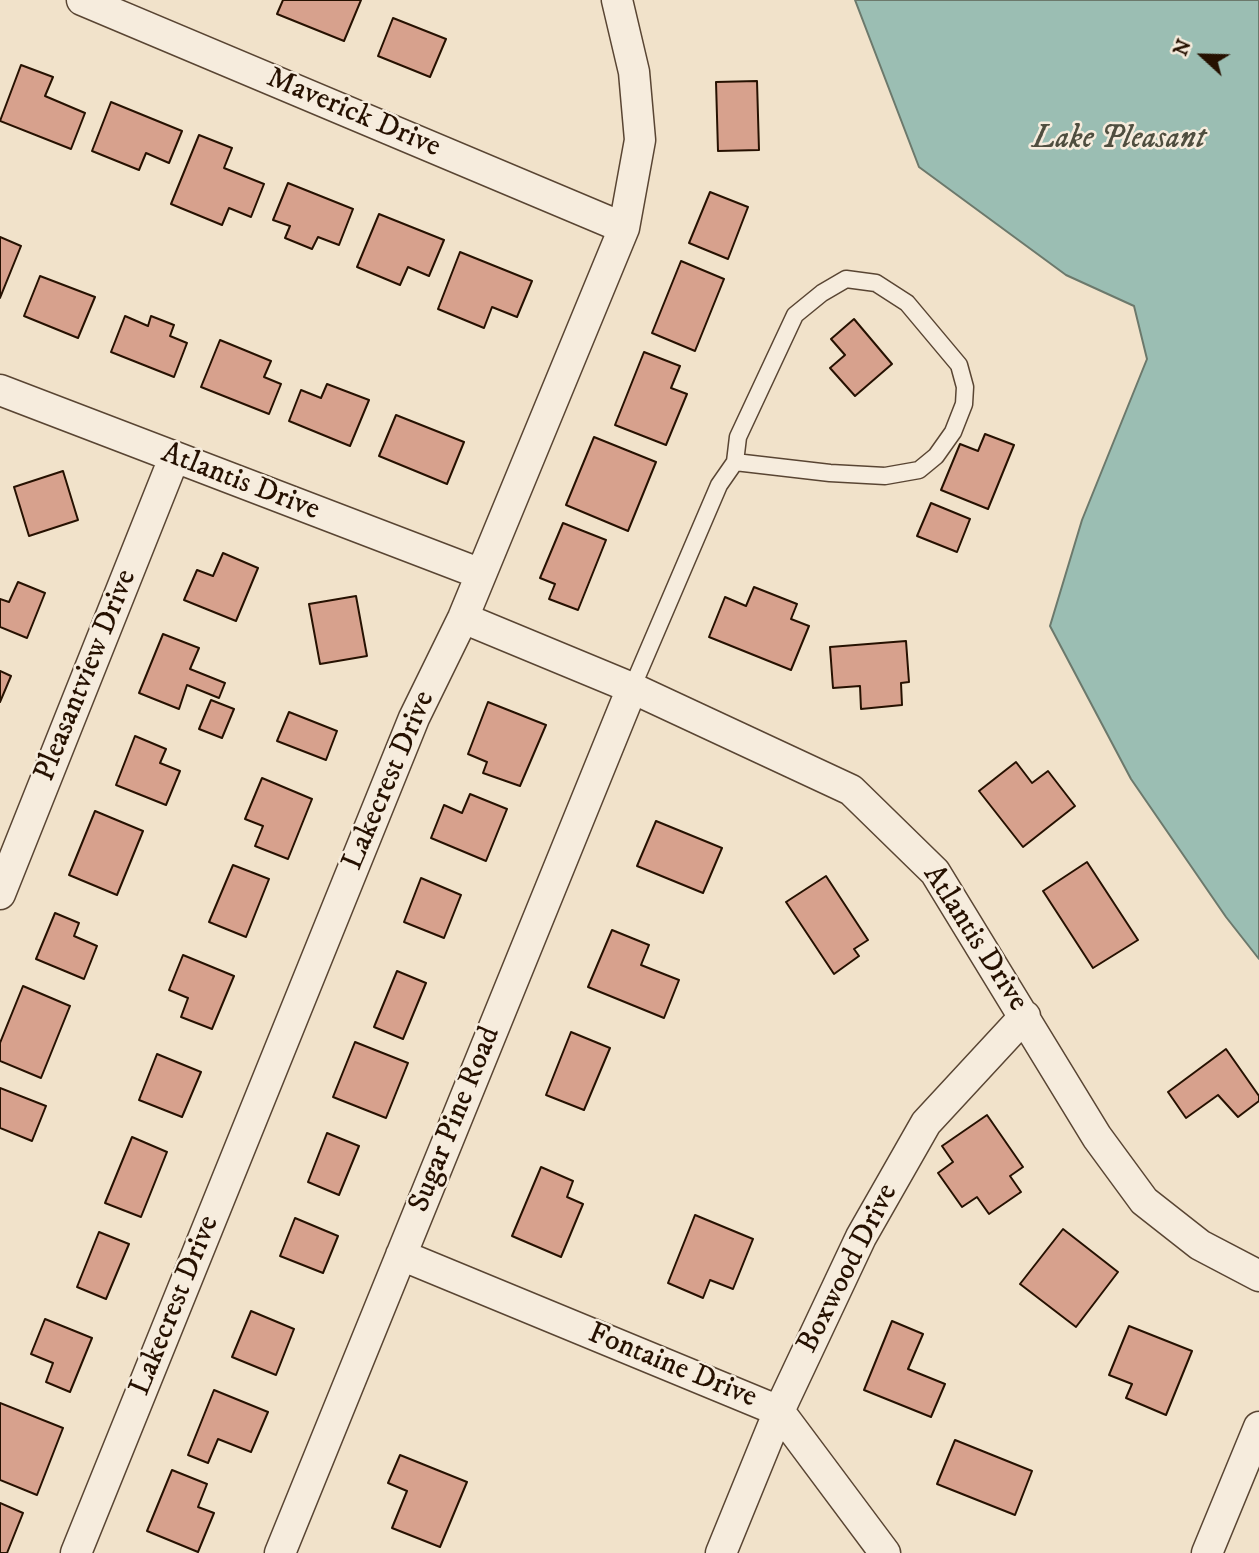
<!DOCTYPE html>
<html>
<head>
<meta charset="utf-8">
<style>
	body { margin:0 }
	#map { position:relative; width:1259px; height:1553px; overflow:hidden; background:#f1e2ca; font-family:"IM FELL DW Pica",serif }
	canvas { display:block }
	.north { position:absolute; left:1168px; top:21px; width:70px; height:70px; -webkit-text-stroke:5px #f6ecdd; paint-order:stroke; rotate:292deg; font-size:19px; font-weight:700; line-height:28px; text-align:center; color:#261101 }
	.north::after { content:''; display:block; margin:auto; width:24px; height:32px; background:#261101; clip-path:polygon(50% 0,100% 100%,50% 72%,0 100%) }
</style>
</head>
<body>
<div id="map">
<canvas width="1259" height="1553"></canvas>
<div class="north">N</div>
</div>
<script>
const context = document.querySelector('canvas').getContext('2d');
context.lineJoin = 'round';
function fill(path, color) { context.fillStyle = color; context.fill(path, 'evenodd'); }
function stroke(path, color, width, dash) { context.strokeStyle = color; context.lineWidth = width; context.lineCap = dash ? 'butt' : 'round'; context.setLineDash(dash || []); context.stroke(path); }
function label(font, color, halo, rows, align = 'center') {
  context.font = font + ' "IM FELL DW Pica",serif'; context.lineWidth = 5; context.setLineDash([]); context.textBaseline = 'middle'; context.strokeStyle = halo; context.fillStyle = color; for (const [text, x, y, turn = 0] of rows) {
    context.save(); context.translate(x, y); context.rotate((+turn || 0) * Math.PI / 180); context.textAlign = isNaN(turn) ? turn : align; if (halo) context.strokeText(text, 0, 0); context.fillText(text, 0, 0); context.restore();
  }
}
const water = new Path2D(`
	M855,0H1259V959L1226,917L1131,779L1050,626L1082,520L1147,359L1134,306L1066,275L919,167Z`);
const building = new Path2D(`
	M283,0H361L344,41L277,14Z
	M393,18L446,39L430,77L378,56Z
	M21,65L53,77L45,96L85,113L71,149L0,121Z
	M757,81L759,150L718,151L716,82Z
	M111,102L182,131L169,163L146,153L139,170L92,151Z
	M199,135L232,148L224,168L264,184L251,217L229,208L222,225L171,204Z
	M288,183L353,209L339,245L318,237L312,249L285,238L290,226L273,220Z
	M710,192L748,207L728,259L689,243Z
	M379,214L444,240L429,276L408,267L400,285L357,267Z
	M0,237L21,246L0,298Z
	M460,252L532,281L517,317L492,307L484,328L438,309Z
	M681,261L724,279L695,351L652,333Z
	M40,276L95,297L78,338L24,316Z
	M125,316L148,326L151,316L174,325L170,336L187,343L174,377L111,352Z
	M854,319L892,364L855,396L830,368L845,355L831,339Z
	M220,340L271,361L264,377L281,384L269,414L201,387Z
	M644,352L680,366L671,388L687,394L666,445L615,425Z
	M327,384L369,400L350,446L289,421L301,390L321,398Z
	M396,415L464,442L447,484L379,456Z
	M985,434L1014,445L988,509L941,490L960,444L978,451Z
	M594,437L656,462L628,531L566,505Z
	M63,471L78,520L29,536L14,487Z
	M931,503L970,519L957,552L917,536Z
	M563,523L606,540L578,610L549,599L555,584L540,578Z
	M223,553L258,568L236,621L184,600L197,570L213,576Z
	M18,582L45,593L27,638L0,627V599L9,602Z
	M754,587L797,604L791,619L809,626L791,670L709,637L725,597L746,606Z
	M356,596L367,656L320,664L309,604Z
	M163,634L199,648L190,669L225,683L219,698L187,685L179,709L139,693Z
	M906,641L909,682L901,683L902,705L861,709L860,686L833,688L830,647Z
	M0,671L11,676L0,702Z
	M211,700L234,709L222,738L199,729Z
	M488,702L546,725L520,786L483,773L487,762L468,754Z
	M289,712L337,731L326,760L277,741Z
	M135,736L166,749L160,763L180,771L166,805L116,785Z
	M1016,762L1032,783L1048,771L1075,806L1023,847L979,791Z
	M262,778L312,799L288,859L255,846L263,826L245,819Z
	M470,794L507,809L486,861L431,838L444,805L462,813Z
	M95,811L143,831L117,895L69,875Z
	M656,821L722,848L703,893L637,866Z
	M1087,862L1138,940L1093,968L1043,891Z
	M233,865L269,879L246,937L209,922Z
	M826,876L868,940L854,949L859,956L834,974L786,902Z
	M421,878L461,895L444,938L404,922Z
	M55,913L79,923L74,936L97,946L84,979L36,959Z
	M612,930L649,945L641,965L679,980L664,1018L588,987Z
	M183,955L234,976L212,1029L181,1017L188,998L169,990Z
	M397,971L426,983L403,1039L374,1027Z
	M23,986L70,1006L41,1078L0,1061V1043Z
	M571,1032L610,1048L584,1110L546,1095Z
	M355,1042L408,1063L386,1118L333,1097Z
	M1226,1049L1259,1096V1101L1238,1117L1218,1095L1186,1118L1168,1092Z
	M157,1054L201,1072L182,1117L139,1100Z
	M0,1088L46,1106L32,1141L0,1128Z
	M987,1115L1023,1167L1010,1176L1021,1192L989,1214L977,1197L962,1207L938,1173L953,1162L942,1146Z
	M327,1133L359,1146L339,1195L308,1182Z
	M132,1137L167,1152L141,1217L105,1203Z
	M541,1167L573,1181L567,1197L583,1204L561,1257L512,1236Z
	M695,1215L753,1239L733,1289L710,1280L703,1298L668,1283Z
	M295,1218L338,1236L323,1273L280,1256Z
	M1063,1229L1118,1272L1076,1327L1020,1284Z
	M99,1232L129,1244L106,1299L77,1287Z
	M251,1311L294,1329L276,1375L232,1357Z
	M45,1319L92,1338L70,1392L46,1382L53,1363L31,1354Z
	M892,1321L923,1334L908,1369L945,1384L931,1417L864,1390Z
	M1129,1326L1192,1351L1166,1415L1126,1398L1132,1384L1109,1375Z
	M214,1390L268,1412L251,1452L218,1439L208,1463L188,1455Z
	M0,1403L63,1428L37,1495L0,1480Z
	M955,1440L1032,1471L1015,1515L937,1484Z
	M400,1455L467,1482L440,1547L392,1528L407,1491L388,1483Z
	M172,1470L207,1484L198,1507L214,1513L198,1552L147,1531Z
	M0,1503L23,1513L7,1553H0Z`);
const service = new Path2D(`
	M632,688L719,485L735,462L830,473L885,476L919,470L936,456L953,432L964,404L965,387L959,365L907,303L876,283L846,279L822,293L795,315L738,437L735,462`);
const minor = new Path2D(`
	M82,0L624,228
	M0,390L481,574
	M463,618L632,688L851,790L935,872L1097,1137L1144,1201L1200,1245L1259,1276
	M0,894L174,458
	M401,1255L779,1411L885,1553
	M76,1553L414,718L463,618L624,228L640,140L634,72L617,0
	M280,1553L632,688
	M721,1553L779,1411L861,1237L926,1123L1025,1016
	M1207,1553L1259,1427`);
const streetNames = [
	["Maverick Drive",353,114,23],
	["Atlantis Drive",240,483,21],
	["Pleasantview Drive",87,676,-68],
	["Lakecrest Drive",390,781,-67],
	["Atlantis Drive",974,939,57],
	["Sugar Pine Road",456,1120,-68],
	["Boxwood Drive",849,1269,-63],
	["Lakecrest Drive",176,1306,-68],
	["Fontaine Drive",672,1367,22]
];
const waterNames = [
	["Lake Pleasant",1119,140]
];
fill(water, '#9bbeb3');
stroke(water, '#6c796c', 2);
fill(building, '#d7a18d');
stroke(building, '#261101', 2);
stroke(service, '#594533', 19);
stroke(minor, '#594533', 33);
stroke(service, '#f6ecdd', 16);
stroke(minor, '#f6ecdd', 30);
label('30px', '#261101', '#f6ecdd', streetNames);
label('italic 32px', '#4f4e3f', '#f6ecdd', waterNames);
</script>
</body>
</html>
